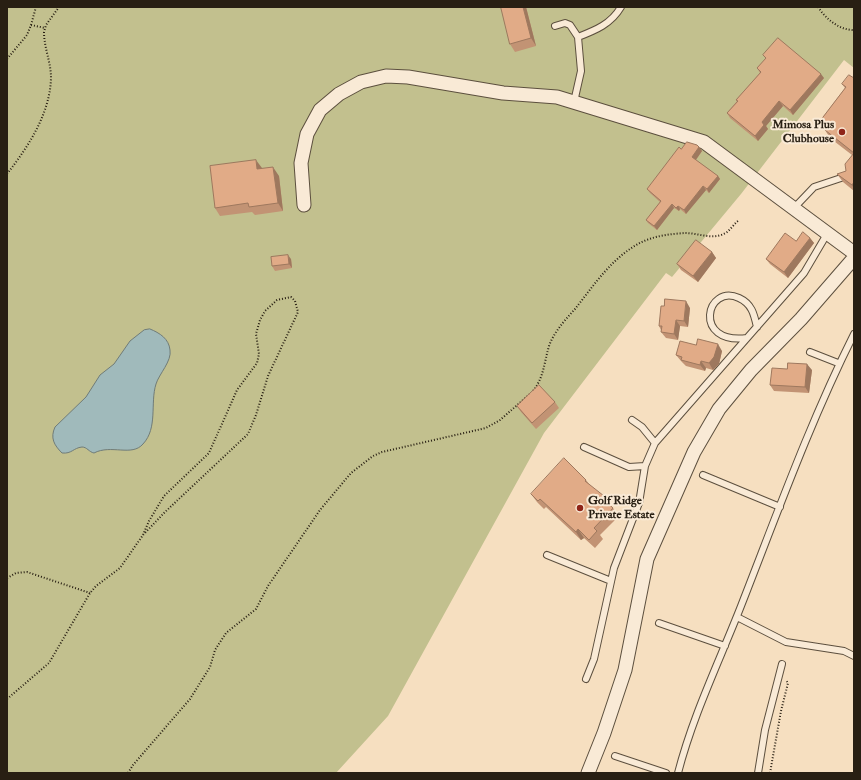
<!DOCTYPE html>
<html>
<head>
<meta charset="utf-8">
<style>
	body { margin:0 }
	#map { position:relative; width:861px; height:780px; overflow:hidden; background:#f6dfc0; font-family:"IM FELL Double Pica",serif }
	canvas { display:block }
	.frame { position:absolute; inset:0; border:8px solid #281f13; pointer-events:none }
</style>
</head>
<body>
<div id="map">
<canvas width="861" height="780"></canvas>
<div class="frame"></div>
</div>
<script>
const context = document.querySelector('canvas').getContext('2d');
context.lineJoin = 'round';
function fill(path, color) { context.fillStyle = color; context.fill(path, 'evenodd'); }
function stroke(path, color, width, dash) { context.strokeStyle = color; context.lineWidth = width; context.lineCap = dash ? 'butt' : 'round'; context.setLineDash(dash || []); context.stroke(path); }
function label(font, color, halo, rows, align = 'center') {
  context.font = font + ' "IM FELL Double Pica",serif'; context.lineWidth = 4; context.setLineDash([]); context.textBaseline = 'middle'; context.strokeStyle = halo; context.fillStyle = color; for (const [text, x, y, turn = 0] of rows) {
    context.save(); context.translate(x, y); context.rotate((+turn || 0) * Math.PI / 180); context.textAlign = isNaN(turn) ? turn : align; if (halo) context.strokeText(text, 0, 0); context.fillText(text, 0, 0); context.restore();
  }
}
const green = new Path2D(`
	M7,7H854V68L844,60L741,194L672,277L666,273L544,433L388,716L336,773H7Z`);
const water = new Path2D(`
	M150,329C160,333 169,339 170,350C172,361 159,374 156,384C150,403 158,428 143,444C132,457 111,444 94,453C89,452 87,447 82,447C73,448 72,454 62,453C54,445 50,438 55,427L86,397L100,375L114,364L130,341L144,330Z`);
const path = new Path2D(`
	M818,7C826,19 839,30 854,30
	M31,25L45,28
	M7,59L27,35L31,25L36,7
	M7,174C28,147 50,114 51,78C51,62 44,48 44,32L46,25L59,7
	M533,391C544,377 544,363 549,346C554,332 565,320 575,309C594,285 611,259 638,244C652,236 670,234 685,233C699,233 714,241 727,232C731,229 734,224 738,221
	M7,578L16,573L27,572L90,593
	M7,699L49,663L90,593L96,586L120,568L143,535L165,512L248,434L256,415L268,376L298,312L295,301L291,297L277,300L265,311L260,320L256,334L259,354L257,363L237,390L209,453L164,496L149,521L143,535
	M128,773L133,765L190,699L210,667L215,650L226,633L256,609L268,586L320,510L351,473L373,456L382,452L486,428L500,420L530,394
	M770,773L781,711L788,683L786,680`);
const lane = new Path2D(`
	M555,26L565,23L570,25L578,37L581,71L574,102
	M578,37C596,30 611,24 621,7
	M794,208L814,187L847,176
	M747,338C692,345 706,283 739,298C752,304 754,314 757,327
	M810,352L838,363
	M632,420L642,427L655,443
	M584,447L629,467L645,466
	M703,475L780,507
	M547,555L611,581
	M737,617L786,642L844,651L854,656
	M659,623L725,646
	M586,679L594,659L614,568L639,503L645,466L655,443L804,273L827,234
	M615,756L666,773
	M678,773C693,715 719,662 741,606C777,514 810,422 854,334
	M758,773L765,730L782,664`);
const street = new Path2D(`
	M304,205L301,163L307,134L320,110L339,94L361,82L386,76L408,77L503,93L557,97L704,142L854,253
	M588,773L604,733L625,670L647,559L694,452L719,409L751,370L801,319L854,258`);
const wall = new Path2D(`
	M526,7L536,46L515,52L510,44Z
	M763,55L824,78L793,115L783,106L766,126L768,129L758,141L730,118L727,113L737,101L736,100L760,73L757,68L766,59Z
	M854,78V191L843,182L837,174L846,171L852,155L830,138L825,130L826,129L820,121L845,88L842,84Z
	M699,147L702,151L696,160L718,176L720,179L709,193L706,190L686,214L680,209L679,211L674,208L657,230L648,223L646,220L660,202L650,193L647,189L681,149Z
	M262,169L279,176L283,211L255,215L252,212L220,216L215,208Z
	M810,238L814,243L788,278L770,264L766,259L796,241Z
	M712,252L716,258L698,282L681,270L677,264Z
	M291,259L292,268L275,271L272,266Z
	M690,308L688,327L680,326L678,340L666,338L661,332V330L659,326Z
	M696,345L722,351L719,364L713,370L706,368L705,371L686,366L681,361L676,355Z
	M787,369L812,370L809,393L774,391L770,385Z
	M555,402L559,408L536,429L521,412L517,406Z
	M586,480L589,484L613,508L619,516L600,535L603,539L595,548L584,538L581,540L546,507L544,509L537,502L531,494Z`);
const shadedWall = new Path2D(`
	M523,7H526L536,46L531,38Z
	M821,74L824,78L793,115L790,110Z
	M779,101L783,106L766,126L768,129L758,141L755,136L762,122Z
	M699,147L702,151L695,161L692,157Z
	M256,160L262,168L263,178L257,169Z
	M273,167L279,176L283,211L278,203Z
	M718,176L720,179L709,193L707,189Z
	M854,182V189L852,185Z
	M703,186L706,190L686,214L684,210Z
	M672,204L674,208L657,230L654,226Z
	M678,206L680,209L679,211L676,208Z
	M810,238L814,243L788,278L784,272Z
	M712,252L716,258L698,282L693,276Z
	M288,255L291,259L292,268L289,264Z
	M686,301L690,308L688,327L684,321Z
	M676,320L680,326L678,340L674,334Z
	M718,344L722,351L719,364L713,370L709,363Z
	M701,361L706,368L705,371L700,365Z
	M807,364L812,370L809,393L805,387Z
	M604,496L609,504L602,498Z
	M578,529L584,538L581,540L576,532Z`);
const building = new Path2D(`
	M501,7H523L531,38L510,44Z
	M778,38L821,74L790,110L779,101L762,122L764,125L755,136L727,113L738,101L736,100L761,72L757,68L766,58L763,55Z
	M849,75L854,78V182L852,185L837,174L846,171L845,164L854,153L825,130L827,127L820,121L846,87L842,84Z
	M687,142L697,145L699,147L692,157L718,176L707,189L703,186L684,210L678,206L676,208L672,204L654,226L646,220L661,201L647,189L679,147L681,149Z
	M256,160L257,169L273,167L278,203L249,207L248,203L215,208L210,166Z
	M803,232L810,238L784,272L766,259L785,233L796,241Z
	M696,240L712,252L693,276L677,264Z
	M288,255L289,264L272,266L271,257Z
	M665,299L686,301L684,321L676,320L674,334L661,332L662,326H659L661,306H664Z
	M698,339L718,344L714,357L709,363L701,361L700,365L681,360L682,357L676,355L680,341L696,345Z
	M788,363L807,364L805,387L770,385L772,368L787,369Z
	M539,385L555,402L532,423L517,406Z
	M564,458L586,480L585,481L604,496L602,498L613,508L594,528L597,531L589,540L578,529L576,532L540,499L538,501L531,494Z`);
const markers = [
	[842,132,4,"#8f2418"],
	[580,508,4,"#8f2418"]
];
const poiNames = [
	["Mimosa Plus",834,125],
	["Clubhouse",834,139],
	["Golf Ridge",588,501,"left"],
	["Private Estate",588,515,"left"]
];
fill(green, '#c2c08e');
fill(water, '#a0babb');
stroke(water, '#707c78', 1);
stroke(lane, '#5c4f3e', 8);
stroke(street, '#5c4f3e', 15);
stroke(path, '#281f13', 2, [1, 2]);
stroke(lane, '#f9ead6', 6);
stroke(street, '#f9ead6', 13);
fill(wall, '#c29374');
fill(shadedWall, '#9e785e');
fill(building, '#e1ab87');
stroke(building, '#9e785e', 1);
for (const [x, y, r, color] of markers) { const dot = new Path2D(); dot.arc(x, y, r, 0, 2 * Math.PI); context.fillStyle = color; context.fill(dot); stroke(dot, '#f9ead6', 1.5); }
label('bold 12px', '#281f13', '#f9ead6', poiNames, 'right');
</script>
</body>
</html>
